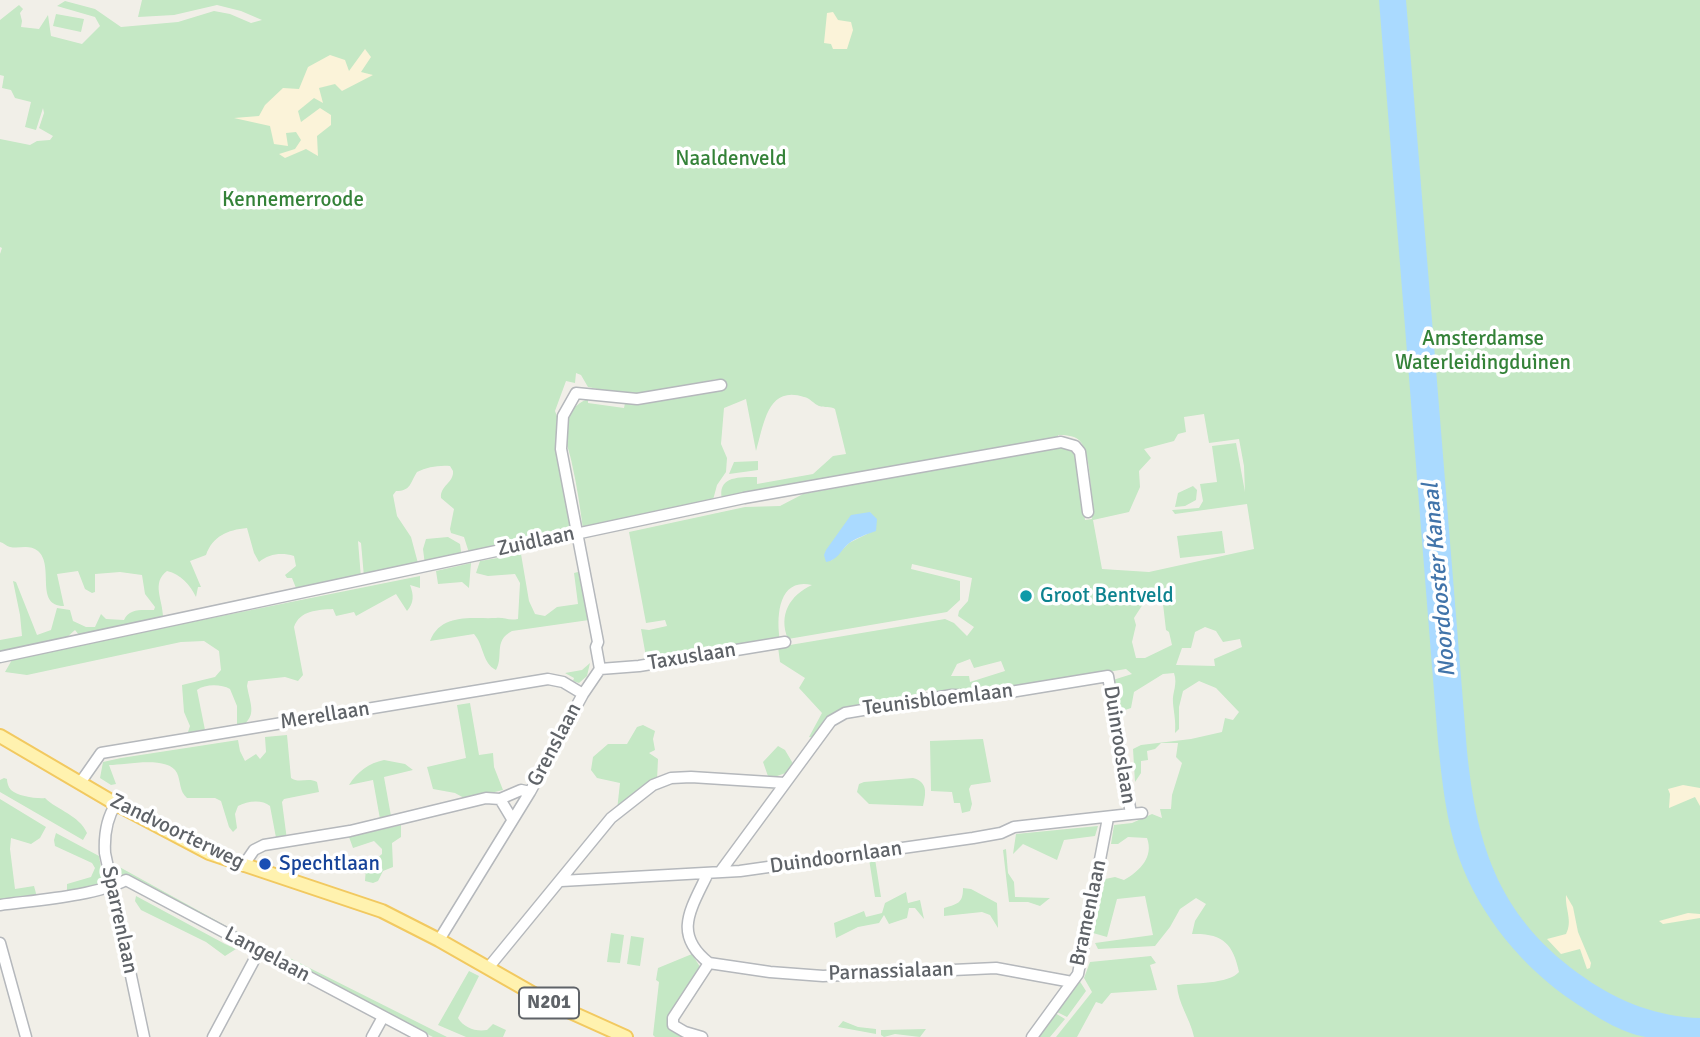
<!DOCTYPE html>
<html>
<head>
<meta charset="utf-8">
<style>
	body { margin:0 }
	canvas { display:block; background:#f1efe8 }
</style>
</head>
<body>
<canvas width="1700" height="1037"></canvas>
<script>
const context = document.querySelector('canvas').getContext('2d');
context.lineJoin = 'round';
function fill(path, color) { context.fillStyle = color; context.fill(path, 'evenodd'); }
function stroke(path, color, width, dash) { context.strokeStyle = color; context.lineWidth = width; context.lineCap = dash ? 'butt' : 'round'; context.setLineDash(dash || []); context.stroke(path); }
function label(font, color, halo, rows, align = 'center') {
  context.font = font + ' Signika,sans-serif'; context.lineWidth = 7; context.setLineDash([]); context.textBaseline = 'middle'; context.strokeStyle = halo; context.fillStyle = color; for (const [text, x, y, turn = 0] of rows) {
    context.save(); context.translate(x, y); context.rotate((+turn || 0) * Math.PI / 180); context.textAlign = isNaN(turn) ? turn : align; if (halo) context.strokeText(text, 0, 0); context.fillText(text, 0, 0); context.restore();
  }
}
const green = new Path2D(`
	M142,0H1700V1037H1194C1190,1018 1178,1004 1177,985C1193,983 1229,984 1239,972C1233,943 1222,933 1192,934L1195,921L1206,904L1196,898L1180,909L1170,927L1155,946L1098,949L1095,943L1153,935L1145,896L1117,899L1107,937L1093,933L1105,879L1115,877L1124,880C1140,871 1154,857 1147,838L1128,837L1118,844H1111L1114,825L1132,823L1152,814L1162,818L1160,809H1171L1172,795L1182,763L1176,757L1178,743H1161L1155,749L1147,751L1148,760L1141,761V773L1135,782L1133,749L1141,745L1191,739L1222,732L1225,718L1233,720L1239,712L1216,688L1199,681L1183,691L1179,707V729L1175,733C1176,721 1174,714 1173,703C1172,692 1178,685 1174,673L1163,674L1134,692L1131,708L1125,710V716H1119L1113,680L1132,674L1126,669L992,691L949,690L929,695V689L908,699L863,706L814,738L809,737L822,713L799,688L805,678L780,662L778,647L945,619L954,623L967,636L974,627L958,616L959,611L968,601L972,578L912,564L911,569L960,581V600L947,612L788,639C778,615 790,595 812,585C778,577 776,617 780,641L647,662L641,629L649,630L667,626L665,620L646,623L629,532L745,507L780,506L803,494L1069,446L1077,454L1085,520L1092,519C1091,502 1092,452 1079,440C1073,435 1064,435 1058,435V438L722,499C717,476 740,477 757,477V484L813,474L833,456L846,454L835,409C830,406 825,408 819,406C814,404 810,398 804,397C767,385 764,425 756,451L746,399L724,408L721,444L727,458L726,472L717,485L713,500L583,529C580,507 577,486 572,464C570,452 564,440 565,427C567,414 576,403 588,399V403L624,408L625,403L666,398L720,386L717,379L633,396L588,387L581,375L576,373L575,383L566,381L555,411L558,419L557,443L572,531L470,556L464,537L451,533L450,529L454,509L441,498C440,485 454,483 453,471L450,466C439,465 427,467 417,472C410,483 411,491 396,491L393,495L397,516L411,537L419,567L364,577L361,543L358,541L361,578L300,589L296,588L292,578H287L285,575L296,566L294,556C281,552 269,554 259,562L254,553L247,528C227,530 213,536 206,555L190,561L201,587H198L196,597C190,585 181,574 167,571C151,583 163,600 163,617L79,635L75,630L65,639L0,654V640L22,636L20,615L13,581L16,582L37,635L51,630L57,608L70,610L73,621L86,627H95L101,614L106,619L124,620C129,608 142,610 154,610L155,607L145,594L142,575L120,572L95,574V592L92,593L85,589L78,571L57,574L64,606C34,606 55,566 38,551C29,544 20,549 10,547C6,546 4,543 0,542V254L2,248L0,247V139L30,145L37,141L50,140L53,136L39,128L44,113L43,108L36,130L25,127L31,102L15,98L11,90L2,88L4,76L0,75V20L19,5L23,9L20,13L22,21L21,27L39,29L48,15L51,36L82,44L100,26L95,17L57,6L65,1L95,9L121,27L178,22L214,11L230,14L251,23L262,20L241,11L217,5L174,15L138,17ZM1204,414L1209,443L1239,439L1244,466L1245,492L1236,443L1212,446L1217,482L1200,484L1203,501L1199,508L1172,510L1175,514L1247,504L1254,549L1149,572L1102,569L1093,520L1129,512L1140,487L1139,471L1151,458L1144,449L1174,441L1178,434L1186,432L1184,417ZM870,512L875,530L849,543L831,561ZM1157,600L1163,604L1166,630L1169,632L1172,645L1145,658H1136L1132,642L1136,625L1134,618L1143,604ZM1205,627L1216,631L1223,642L1240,639L1242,647L1214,659L1215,666L1176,665L1182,648H1191L1195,632ZM970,659L974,668L1001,661L1005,671L970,682L969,676H951L957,664Z
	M56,14L84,19L81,32L53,26Z
	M758,461V470L729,474L734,462Z
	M1193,486L1197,490L1196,500L1185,506L1175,507L1178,493Z
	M1222,531L1225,553L1180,558L1177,536Z
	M448,537L460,544L462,558L425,565L423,549L426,539Z
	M521,554L529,601L535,614L545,616L557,607L578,604L574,573L582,571L589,620L512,631C493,641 504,656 496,670C482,663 484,645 474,634L430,641C441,613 471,619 496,618C504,617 508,621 518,619L520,583L515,574L488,576L476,573L480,561Z
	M471,563L469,588L462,582L438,584L436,571Z
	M420,576V588L410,585C414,595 414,603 407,611L396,594L356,616L354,612L336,616L333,609C318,610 300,610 294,627L303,675L298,681L285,677L248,681L247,686C251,708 258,716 237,730V706L230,689C221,684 205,684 197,690L206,735L186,738L190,726L184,712L182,685L215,677L221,670L219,651L204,641L181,642L27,675L5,672L13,658Z
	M590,663L587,676L579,683L573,681L574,678L565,673L582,670Z
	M470,703L479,755L493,753L494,767L503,790L466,799L455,793L433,789L427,767L466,758L457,705Z
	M643,725L655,731L653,739L655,750L649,753L658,759L657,780L617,810L620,783L597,778L591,770L593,757L608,744H627L637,727Z
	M287,735L291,778C299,784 308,777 317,782L319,792L284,799L282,802L287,840L277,843L270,806C262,799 247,801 238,806L235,814L237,828L233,832L229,827L221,801L215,798H187C179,791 181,782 177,773C168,755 126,765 109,765L116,784L111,785L100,778L103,762L121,758L238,740L240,751L245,761L256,754L260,759L266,752L265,737Z
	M983,739L991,782L971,785L969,789L972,804L970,811L962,813L960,803H954L952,792L931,791L930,741Z
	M778,746L785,750L795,767L791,771L769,779L763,762Z
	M384,760L405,764L413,770L384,777L391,816L380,819L373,780L349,785C357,772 369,763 384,760Z
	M4,778L7,779C7,782 8,787 11,790C17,796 37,799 45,798C57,810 79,815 87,833L83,840L0,792V780Z
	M913,778C928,782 926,793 923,806L869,804L857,792L859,784L864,782Z
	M0,799L46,827L40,838L31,844L11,838L10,849L15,889L34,886L37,897L0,904Z
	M401,825V837L392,843L393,867L383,871L378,881L373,883L365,881L366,867L382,854V849L374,841L353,848L349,837Z
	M1098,826L1095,836L1064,840L1057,860L1023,844L1013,854L1016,834Z
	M56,833L99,856L104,885L67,892V884L91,877L95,868L92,863L55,846L54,840Z
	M1006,849L1008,873L1014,882L1015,897L1050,898L1040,906L1028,902H1009L1003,850Z
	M869,859H875L881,897H875Z
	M114,864L228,927L447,1037H433L267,953L123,876Z
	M963,888L971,889L997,903L998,928L990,915L982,912L944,916V908C958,904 963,903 963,888Z
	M906,892L908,903L920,900L924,919L915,908H909L907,918L889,924L884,915L879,923L858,927L836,938L834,923L864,911L866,917L882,913L885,903Z
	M136,896L225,944L236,949L225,956L206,942L141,910L135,901Z
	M611,933L624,935L620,963L607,962Z
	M631,936L644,938L640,966L627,964Z
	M692,954L702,970L669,1018L690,1037H655L653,1035L659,982L656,980L658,968Z
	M1151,956L1156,963L1150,965L1157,990L1111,993L1102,1004L1096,1002L1077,1037H1056L1092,992L1084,978L1090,962Z
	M469,971L479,976L458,1018C464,1028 476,1032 487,1030L493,1024L506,1030L503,1037H466L438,1025Z
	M1079,980L1086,991L1067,1017L1055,1011Z
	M1055,1013L1065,1019L1050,1037H1037Z
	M843,1021L858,1027L876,1029V1034L838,1027Z
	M926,1029L920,1037L895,1034L884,1037L881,1035V1030Z`);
const sand = new Path2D(`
	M833,12L838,20L851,22L853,30L847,49H833L831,44L824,43L827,13Z
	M365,49L371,57L361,72L373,75L342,91L335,84L319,88L323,103L314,98L298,111L301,122L320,108L331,115V125L317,136L318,156L306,149L285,158L279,154L295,149L301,140L296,132L286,133L288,146L274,144L270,126L234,118L259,116L265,105L283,88L299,89L308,67L330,55L345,60L349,71Z
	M1683,785L1700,788V806L1695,797L1669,808L1670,794L1668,789Z
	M1566,895L1573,907L1578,932L1591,963L1590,968L1587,969L1580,949L1561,954L1547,939L1566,934C1573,921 1565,909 1566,895Z
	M1688,913L1700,914V918L1663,924L1659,921Z`);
const water = new Path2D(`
	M1379,0H1406L1467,751C1477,850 1501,920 1585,978C1619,1002 1659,1017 1700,1018V1037C1683,1037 1664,1037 1646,1037C1621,1033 1595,1016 1574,1002C1523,968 1480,916 1459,858C1446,821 1442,781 1438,742Z
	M870,512L877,519L876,531C867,534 856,538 848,544C840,551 838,560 826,562L824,555L826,550L851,515Z`);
const minor = new Path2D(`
	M0,657L744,498L1061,442L1075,446L1080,452L1088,512
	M600,669L639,666L785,642
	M80,783L101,753L548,679L563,682L583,694
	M500,799L512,819
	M116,804C106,819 104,835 105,853L144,1037
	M1131,814L1142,813
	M243,866L254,850L264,845L350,831L486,798L500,799L521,790L530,792
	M561,881L740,871L973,838L1001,833L1014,827L1131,814L1108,676L986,696L952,695L845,713L831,721L720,872
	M0,905C36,900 95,896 126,880L422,1037
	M439,940L530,792L583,694L600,669L596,647L598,642L561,449L563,416L576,393L637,399L721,385
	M0,943L26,1037
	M709,963L770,972L823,976L996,968L1072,982
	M488,968L611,818L653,785L671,778L691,777L785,783
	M213,1037L259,951
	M372,1037L383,1017
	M702,1037L685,1032L673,1025V1018L709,963C672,934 691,909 708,873
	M1032,1037L1078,974L1108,818`);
const major = new Path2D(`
	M0,736L116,804L209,853L382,911L439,940L546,1001L626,1037`);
const markers = [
	[1026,596,7,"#0f9aa8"],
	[265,864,7,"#1a4fb4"]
];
const shields = [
	[549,1003,60]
];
const shieldNames = [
	["N201",549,1003]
];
const parkNames = [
	["Naaldenveld",731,159],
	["Kennemerroode",293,200],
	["Amsterdamse",1483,339],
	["Waterleidingduinen",1483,363]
];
const streetNames = [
	["Zuidlaan",536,542,-12],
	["Taxuslaan",692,657,-9],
	["Teunisbloemlaan",938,700,-7],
	["Merellaan",325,716,-9],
	["Grenslaan",555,745,-62],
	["Duinrooslaan",1119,745,81],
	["Zandvoorterweg",177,832,26],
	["Duindoornlaan",836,858,-8],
	["Bramenlaan",1089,913,-78],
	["Sparrenlaan",119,920,78],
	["Langelaan",267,955,28],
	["Parnassialaan",891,972,-2]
];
const cultureNames = [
	["Groot Bentveld",1040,596]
];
const transitNames = [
	["Spechtlaan",279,864]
];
const waterNames = [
	["Noordooster Kanaal",1440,580,-95]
];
fill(green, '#c5e8c5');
fill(sand, '#fbf3d9');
fill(water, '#aadaff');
stroke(minor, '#b5b8bc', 13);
stroke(major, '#f2c960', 16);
stroke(minor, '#fff', 10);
stroke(major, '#fff2af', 12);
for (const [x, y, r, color] of markers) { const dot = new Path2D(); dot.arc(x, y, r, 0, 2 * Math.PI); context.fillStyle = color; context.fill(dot); stroke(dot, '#fff', 2.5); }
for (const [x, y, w] of shields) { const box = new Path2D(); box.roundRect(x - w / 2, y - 15.5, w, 31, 5); context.fillStyle = '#fff'; context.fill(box); stroke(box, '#5f6368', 2); }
label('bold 19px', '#5f6368', null, shieldNames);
label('21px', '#348238', '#fff', parkNames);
label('21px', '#5f6368', '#fff', streetNames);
label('21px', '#0d838f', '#fff', cultureNames, 'left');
label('21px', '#164399', '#fff', transitNames, 'left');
label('italic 23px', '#4174aa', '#fff', waterNames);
</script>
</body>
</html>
